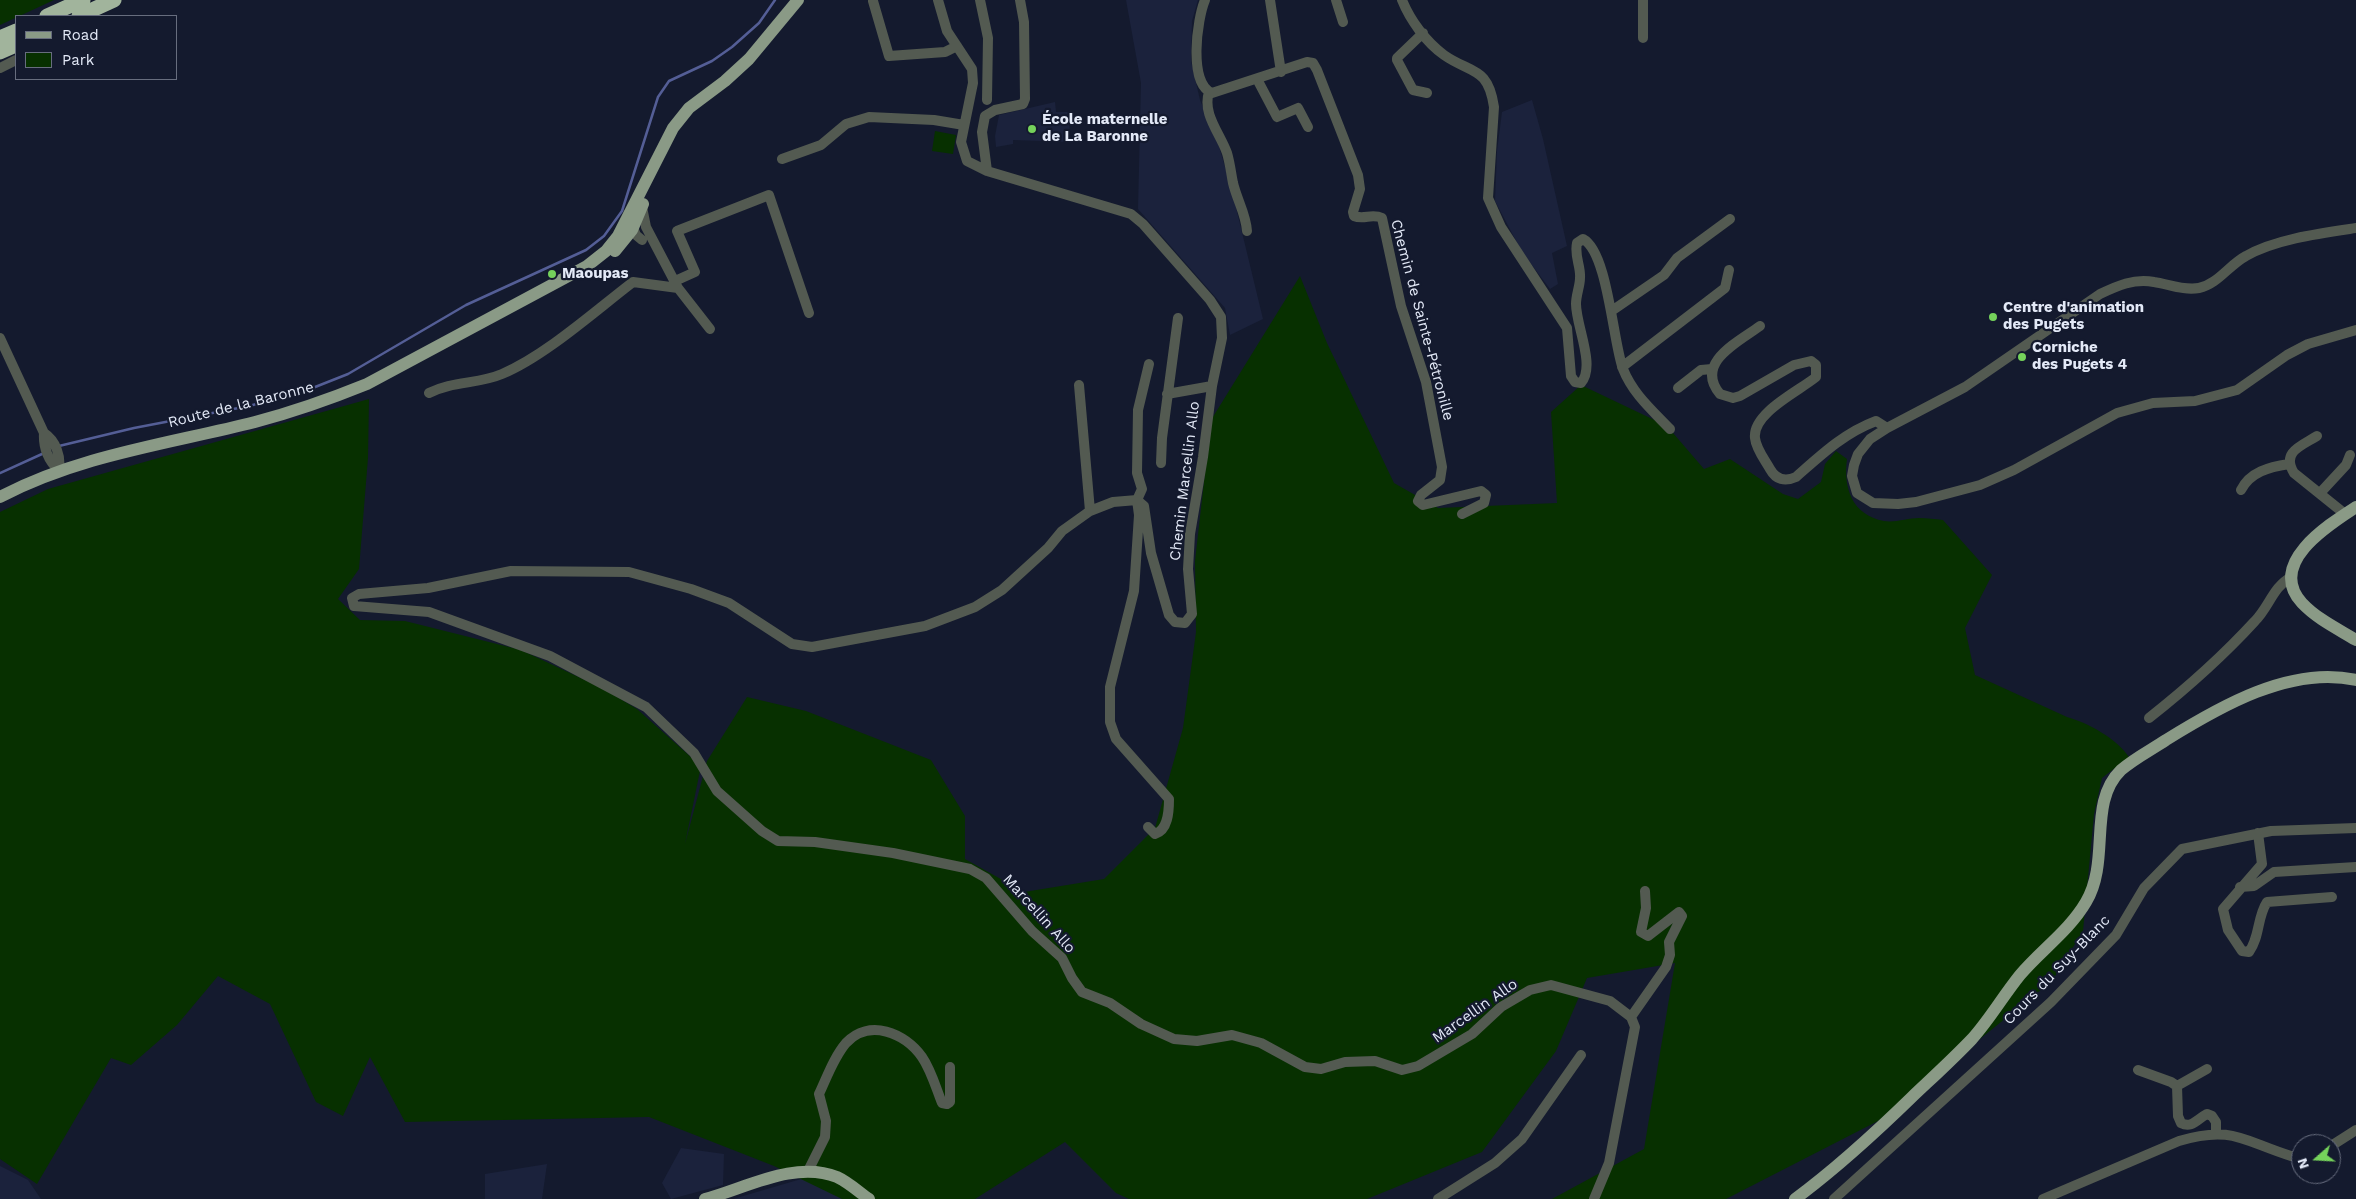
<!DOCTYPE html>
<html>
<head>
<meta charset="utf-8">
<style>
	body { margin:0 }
	#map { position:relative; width:2356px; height:1199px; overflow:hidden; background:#141a2e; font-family:"Work Sans",sans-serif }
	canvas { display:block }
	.legend { position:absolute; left:15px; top:15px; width:162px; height:65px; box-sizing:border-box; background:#141a2e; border:1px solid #676d7e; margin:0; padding:6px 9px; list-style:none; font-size:15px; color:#e3e9f7 }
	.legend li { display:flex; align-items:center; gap:10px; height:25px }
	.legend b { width:25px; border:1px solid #676d7e }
	.north { position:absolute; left:2291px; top:1134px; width:50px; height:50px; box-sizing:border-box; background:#141a2e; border:1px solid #676d7e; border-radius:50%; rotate:251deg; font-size:14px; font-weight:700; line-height:20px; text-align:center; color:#e3e9f7 }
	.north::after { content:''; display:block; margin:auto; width:18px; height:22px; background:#75d25b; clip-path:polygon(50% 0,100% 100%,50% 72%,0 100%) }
</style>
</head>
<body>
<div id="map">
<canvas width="2356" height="1199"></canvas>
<ul class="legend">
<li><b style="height:6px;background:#8a9a86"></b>Road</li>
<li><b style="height:14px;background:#073000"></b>Park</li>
</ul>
<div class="north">N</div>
</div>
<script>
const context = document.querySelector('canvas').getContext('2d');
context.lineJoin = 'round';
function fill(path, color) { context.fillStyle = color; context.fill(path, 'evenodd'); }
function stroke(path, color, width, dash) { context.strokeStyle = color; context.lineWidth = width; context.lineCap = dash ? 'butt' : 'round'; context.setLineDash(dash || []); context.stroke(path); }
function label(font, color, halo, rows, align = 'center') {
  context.font = font + ' "Work Sans",sans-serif'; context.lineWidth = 4.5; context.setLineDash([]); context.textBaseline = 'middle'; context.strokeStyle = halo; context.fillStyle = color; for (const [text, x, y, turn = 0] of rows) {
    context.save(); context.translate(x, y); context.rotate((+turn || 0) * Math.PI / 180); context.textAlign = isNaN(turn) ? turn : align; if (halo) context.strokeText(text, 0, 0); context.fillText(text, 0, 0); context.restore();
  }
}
const built = new Path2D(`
	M1126,0H1198L1192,21L1191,61L1200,100L1218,143L1232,191L1263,319L1230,335L1225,308L1138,209L1141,83Z
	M1532,100L1543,139L1567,246L1552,253L1558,284L1550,289L1522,252L1495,201L1497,151L1502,112Z
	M1055,102L1056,112H1069L1070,142L1013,140V144L996,147L995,136L999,115Z
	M681,1148L724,1154L723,1185L671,1199L662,1183Z
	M547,1164L542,1199H485V1174Z
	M0,1166L28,1180L41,1199H0Z
	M808,1177L857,1199H733Z`);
const green = new Path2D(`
	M0,0H54L0,25Z
	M935,131L956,135L953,154L932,151Z
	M1300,276L1327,343L1394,483L1438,508L1557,503L1551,412L1581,385L1667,426L1704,469L1730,459L1783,494L1798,499L1821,482L1825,464L1836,451L1847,459C1843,488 1852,515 1884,521C1895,523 1908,518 1919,518C1927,518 1935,519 1943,520L1992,575L1965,628L1975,675L2067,717C2088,723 2116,738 2129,757L2102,778L2094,814L2083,931L2052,981L1878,1121L1726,1199H1552L1644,1149L1675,963L1587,978L1556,1051L1482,1152L1367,1199H1129L1116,1193L1065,1142L975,1199H842L774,1166L649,1117L405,1122L370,1057L343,1116L316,1102L270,1004L218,976L177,1025L131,1065L111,1058L37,1184L0,1159V512L48,489L369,399L368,458L359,569L338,599L360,620L405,621L521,650L604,689L637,709L701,766L685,844L707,761L747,697L806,711L931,760L965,816V859L1024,892L1104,879L1155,828L1183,728L1196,632L1195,561L1211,420Z`);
const stream = new Path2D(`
	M59,446L134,428L249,406L305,391L348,374L466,305L586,250L604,236L622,211L658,97L669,81L712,61L732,47L759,23L775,0
	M0,473L42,454`);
const minor = new Path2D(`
	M938,0L947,31L972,69L973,83L961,142L967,161L987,171L1131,214L1143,224L1210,300L1221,317L1222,338L1212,386L1203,457L1190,534L1188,569L1192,614L1185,623L1175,622L1169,615L1151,553L1144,506L1137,500L1113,502L1090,511L1062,531L1048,548L1002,590L975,607L925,626L812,647L792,644L729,603L691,589L629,572L511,571L428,588L359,594L352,598L354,606L429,612L550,656L646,707L694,753L717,791L762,831L778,841L815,842L893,853L970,869L986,878L1032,931L1062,958L1072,978L1082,992L1110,1003L1141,1024L1174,1039L1197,1041L1232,1035L1261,1043L1305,1067L1321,1069L1345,1062L1375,1061L1402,1070L1418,1066L1472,1034L1501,1007L1530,990L1551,985L1610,1001L1631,1017L1635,1027L1609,1163L1594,1199
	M980,0L988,38L987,100
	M1205,0C1197,19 1188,84 1212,93L1307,62L1313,63L1317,70L1358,175L1360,189L1353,212L1354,216C1364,220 1372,213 1382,218L1401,306L1426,382L1442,467L1440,480L1421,495L1418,501L1423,505L1481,491L1486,495L1484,503L1462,514
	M1270,0L1281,72
	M1336,0L1343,22
	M1402,0C1410,20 1426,42 1444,55C1471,74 1488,66 1494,107L1488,198L1501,227L1567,328L1571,376L1575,382L1581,383C1596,366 1576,326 1576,304C1576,295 1580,286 1580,278C1581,266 1574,256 1577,243L1583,239C1608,252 1613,343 1623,369C1633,394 1652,410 1670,429
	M1643,0V38
	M873,1L889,56L945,52L957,46
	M1423,33L1397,58V60L1413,90L1427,93
	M0,68L16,60
	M1257,79L1277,117L1298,108L1308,127
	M1209,92C1202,114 1220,133 1227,153C1230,163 1231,173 1233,183C1237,200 1246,214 1247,231
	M782,159L821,145L846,124L869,117L934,120L964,125
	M987,171L982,132L985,116L995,110L1023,104L1025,99L1024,22L1020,0
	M632,225L636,235L642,240
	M2356,228C2322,233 2275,239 2246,256C2229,265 2218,284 2199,288C2184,291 2168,284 2154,282C2134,278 2117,286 2100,294L1965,387L1887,428L1870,439L1858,454L1854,465L1852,476L1857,493L1873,503L1898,504L1916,502L1980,485L2014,470L2117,413L2153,403L2195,401L2237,390L2287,355L2308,344L2356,330
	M675,281L695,272L677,231L769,195L809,313
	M678,288L710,329
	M1613,310L1664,275L1677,258L1730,219
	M1760,326C1738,342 1694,363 1720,394L1733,398L1740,396L1794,365L1811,361L1816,365V377C1799,391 1752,413 1755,438C1756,449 1765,460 1770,469C1776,480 1785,482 1796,477C1821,455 1844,433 1876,421L1887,428
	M0,338L44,433C43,447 48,461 59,470
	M1622,367L1725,288L1729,270
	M1079,385L1090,511
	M1678,388L1701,370L1712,369
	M429,393C452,381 479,384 502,374C545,356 595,311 633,282L678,288L646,227L642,207
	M1167,394L1212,386
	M44,433C56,441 61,456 59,470
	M2317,436C2301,446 2281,452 2294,473L2345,514
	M1161,463L1162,438L1178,318
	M2241,490C2250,472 2269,467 2289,464
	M2321,492L2346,465L2350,455
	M2149,718C2187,688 2222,657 2255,621C2269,607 2273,587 2291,577
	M1148,827L1155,834C1168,830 1169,812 1169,799L1116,739L1110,722V687L1134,591L1139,515L1137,500L1142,489L1137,473L1138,410L1149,364
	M2258,833L2262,864L2223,909L2228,930L2242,951L2249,952C2260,937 2257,917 2267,902L2332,897
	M2240,887L2254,886L2274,872L2356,867
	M1631,1017L1666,967L1670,955L1669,942L1682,916L1679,912L1648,936L1641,932L1646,908L1645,891
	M2138,1070L2171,1082L2177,1086L2178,1116L2181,1123C2192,1129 2197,1119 2207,1114L2212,1116L2216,1122V1133
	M2177,1086L2207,1069
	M2331,1146L2356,1130
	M808,1171L825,1137L826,1121L819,1094C827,1077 834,1057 846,1043C869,1018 905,1033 922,1057C931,1070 936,1088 942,1103L947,1104L950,1102V1067
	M1438,1199L1495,1163L1522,1139L1581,1055
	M1834,1199L2051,1002L2116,935L2144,888L2182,849L2271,831L2356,828
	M2043,1199L2179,1141C2232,1125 2243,1141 2291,1156H2301`);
const major = new Path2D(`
	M615,251L632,230L643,204
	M0,497C80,455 168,444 255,422C293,412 330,399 367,384L587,266L606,251L618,236L673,128L689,108L725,81L749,59L798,0
	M2356,507C2328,525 2266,564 2302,603C2317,619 2338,629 2356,640
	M705,1199C746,1188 795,1160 837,1177C848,1182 859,1192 869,1199
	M1795,1199C1837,1168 1875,1133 1912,1097C1932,1078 1953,1059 1972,1039C1990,1019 2003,996 2020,975C2041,950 2069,931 2086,902C2111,860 2087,803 2121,770C2135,758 2151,750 2166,740C2219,707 2291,665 2356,680`);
const highway = new Path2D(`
	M47,16L83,0
	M79,16L114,0
	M0,38L16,31
	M0,52L16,45`);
const markers = [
	[1032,129,5,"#75d25b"],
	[552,274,5,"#75d25b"],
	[1993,317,5,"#75d25b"],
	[2022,357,5,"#75d25b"]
];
const poiNames = [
	["École maternelle",1042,120],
	["de La Baronne",1042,137],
	["Maoupas",562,274],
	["Centre d'animation",2003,308],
	["des Pugets",2003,325],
	["Corniche",2032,348],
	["des Pugets 4",2032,365]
];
const streetNames = [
	["Chemin de Sainte-Pétronille",1422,320,75],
	["Route de la Baronne",241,405,-14],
	["Chemin Marcellin Allo",1185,481,-83],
	["Marcellin Allo",1039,914,48],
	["Cours du Suy-Blanc",2057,970,-46],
	["Marcellin Allo",1475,1011,-35]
];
fill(built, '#1b223c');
fill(green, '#073000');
stroke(stream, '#545e96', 2.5);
stroke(minor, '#535a51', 10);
stroke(major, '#8a9a86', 12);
stroke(highway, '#a1b49c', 15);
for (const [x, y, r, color] of markers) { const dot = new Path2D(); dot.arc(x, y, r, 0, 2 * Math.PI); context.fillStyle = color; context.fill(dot); stroke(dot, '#141a2e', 2); }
label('bold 15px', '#e3e9f7', '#141a2e', poiNames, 'left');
label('15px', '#e3e9f7', '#141a2e', streetNames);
</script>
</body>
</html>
